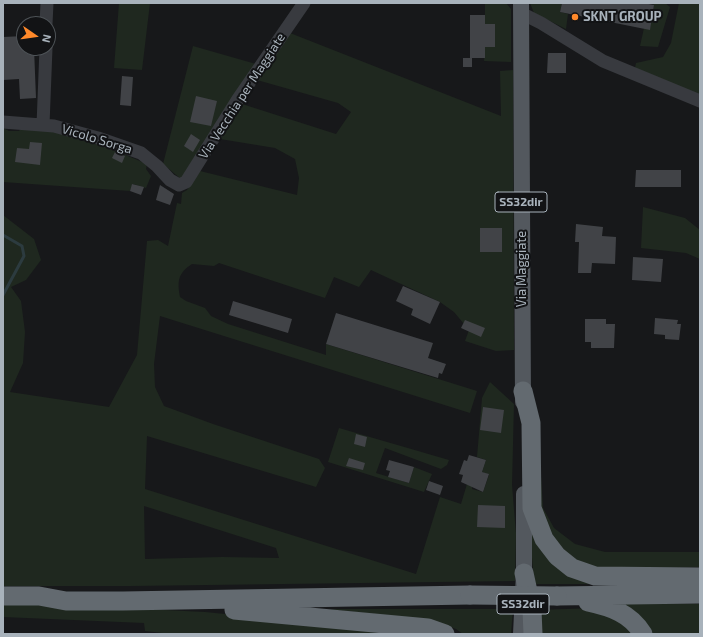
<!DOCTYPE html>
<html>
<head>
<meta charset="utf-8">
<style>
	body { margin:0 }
	#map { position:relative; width:703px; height:637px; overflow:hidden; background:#17181a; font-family:"Exo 2",sans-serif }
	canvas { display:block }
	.frame { position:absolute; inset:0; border:4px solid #a8b2bb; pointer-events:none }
	.north { position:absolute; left:16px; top:16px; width:40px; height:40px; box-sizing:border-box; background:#121315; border:1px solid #4e5357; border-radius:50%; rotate:103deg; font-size:11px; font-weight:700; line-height:16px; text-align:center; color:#a8b2bb }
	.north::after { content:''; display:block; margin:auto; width:14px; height:18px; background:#ff892a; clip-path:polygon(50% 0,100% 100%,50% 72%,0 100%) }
</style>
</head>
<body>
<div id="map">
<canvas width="703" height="637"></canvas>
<div class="frame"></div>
<div class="north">N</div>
</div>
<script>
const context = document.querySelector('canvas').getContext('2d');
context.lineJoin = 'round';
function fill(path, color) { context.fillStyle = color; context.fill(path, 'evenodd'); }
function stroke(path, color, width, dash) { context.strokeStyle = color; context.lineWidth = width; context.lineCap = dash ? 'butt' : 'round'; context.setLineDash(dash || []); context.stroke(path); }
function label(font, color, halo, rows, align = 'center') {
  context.font = font + ' "Exo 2",sans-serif'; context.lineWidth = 4; context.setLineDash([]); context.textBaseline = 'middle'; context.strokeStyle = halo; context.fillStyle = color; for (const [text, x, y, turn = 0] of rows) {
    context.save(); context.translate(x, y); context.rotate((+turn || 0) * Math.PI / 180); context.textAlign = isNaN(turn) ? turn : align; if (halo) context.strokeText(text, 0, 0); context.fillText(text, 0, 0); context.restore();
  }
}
const green = new Path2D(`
	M119,3H150L142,70L114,68Z
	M485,3H506L511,9V62L484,61L485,47H495V24H485Z
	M530,3H562L560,12L568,14L566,29L534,13Z
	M651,3H665L670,7L658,47L640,46L644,28L650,29L654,5Z
	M679,3H700V96L635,68L636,63L663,57L671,43Z
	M290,33L501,116L500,71L513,70L514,350L496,351L465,341L469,330L454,312L440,302L371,270L359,287L334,277L325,298L219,263L214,266L192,264C178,273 177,281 180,297L186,301L205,308L211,316L228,324L326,355V344L477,391L470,413L160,316L154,364L155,387L164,406L213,424L319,459L325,468L316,487L147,436L145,489L416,574L440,497L461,504L467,484L472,486V489L483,492L489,475L482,472L486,460L477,457L482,398L490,382L514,404L512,485L516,534L515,581L131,586H3V215L34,239L41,260L26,280L11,287L21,301L25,332L23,363L10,392L109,407L137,355L147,241L158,240L168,246L177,203L181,204L182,193L187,190L200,171L297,195L299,178L295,159L275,148L220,139L242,104L336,134L351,112L338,103L257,80ZM144,506L276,548L279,558L222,557L145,559Z
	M193,46L256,64L181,179L163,164Z
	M22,127L57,131L116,151L147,164L146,169L151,176L146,188L133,184L130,191L3,182V128L9,131H19Z
	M643,207L685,218L700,230V259L686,253L641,248Z
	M339,428L449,460L447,465L441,469L385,448L376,473L409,483L414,467L432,474L424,492L328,462Z
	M539,442L543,508L554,528L575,544L605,552H700V567L604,569L583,565L564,555L541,521Z
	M530,531L557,564L700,584H534Z
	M3,602L205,612L428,634H171L145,631L144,623L3,617Z
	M616,603L700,604V634H648Z
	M595,608L608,612L637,634H538V610Z
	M327,609H513L511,634H463L456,629L430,620Z`);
const stream = new Path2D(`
	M3,235L22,246L24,256L3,295`);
const building = new Path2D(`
	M562,3H643L654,5L650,30L560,12Z
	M470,15H485V24H495V47H485V58H472V67H463V58H470Z
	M24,36V48H34L36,98L20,99L19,79L3,80V37Z
	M548,53H566V73H547Z
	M122,76L133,77L131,106L120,105Z
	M196,96L217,101L211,126L190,122Z
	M191,134L200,140L193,152L184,146Z
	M30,142L42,143L40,165L15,162L17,148L29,149Z
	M115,152L125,156L122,163L112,158Z
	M636,170H681V187H635Z
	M132,184L144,187L141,195L130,191Z
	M160,185L174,194L170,205L156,200Z
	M576,224L603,227L602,236L616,237L615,264L592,263L591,273H578L579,242H575Z
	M480,228H502V252H480Z
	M633,257L663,259L661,282L632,280Z
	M403,286L440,302L430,324L411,315L413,309L396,301Z
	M233,301L292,319L288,333L229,315Z
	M336,313L433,343L428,358L446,364L442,374L439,373L438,378L326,344Z
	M655,318L678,320L677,324H681L679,340L665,339V335L654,334Z
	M585,319H606V324H615L614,348H591V342H585Z
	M465,320L485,328L481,337L461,328Z
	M483,407L504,410L501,433L480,430Z
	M356,434L367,437L365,447L354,444Z
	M469,455L486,460L482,472L489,474L483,492L461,482L463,475L459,474L464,460L467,461Z
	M349,458L365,463L363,470L346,466Z
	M389,460L414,467L409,483L388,477L390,471L386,470Z
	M429,481L443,486L440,495L426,490Z
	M478,505L505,506V528L477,527Z`);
const minor = new Path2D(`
	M521,13L541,23L603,61L700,101
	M46,24L47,3
	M3,122L54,126L98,138L141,153L157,166L170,180L179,185L186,182L238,99L304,3
	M43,125L46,48`);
const major = new Path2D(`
	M521,3L523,402
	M521,634L524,573V494`);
const highway = new Path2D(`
	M523,391L531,423L532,508L544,539L557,556L572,568L595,576L700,577
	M524,573L532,610L533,634
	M3,596H39L66,601H123L470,595
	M557,596L700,594
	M588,602C611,607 630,613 643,634
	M234,610L428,628L445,634`);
const highwayBridge = new Path2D(`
	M470,595L557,596`);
const markers = [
	[575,17,4,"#ff892a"]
];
const shields = [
	[521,202,52],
	[523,604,52]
];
const shieldNames = [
	["SS32dir",521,202],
	["SS32dir",523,604]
];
const poiNames = [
	["SKNT GROUP",583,17]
];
const streetNames = [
	["Via Vecchia per Maggiate",242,96,-57],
	["Vicolo Sorga",97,139,17],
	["Via Maggiate",522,269,-90]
];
fill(green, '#1f281f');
stroke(stream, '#2c3b3f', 3);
fill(building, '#414347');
stroke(minor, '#383a3f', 13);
stroke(major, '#53585e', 16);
stroke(highway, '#636a70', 19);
stroke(highwayBridge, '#636a70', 19);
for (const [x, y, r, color] of markers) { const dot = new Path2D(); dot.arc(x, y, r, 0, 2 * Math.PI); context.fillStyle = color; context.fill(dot); stroke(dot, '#121315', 1.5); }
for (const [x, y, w] of shields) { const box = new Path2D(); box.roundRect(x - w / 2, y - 10, w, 20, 3); context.fillStyle = '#121315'; context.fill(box); stroke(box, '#a8b2bb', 1); }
label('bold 12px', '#a8b2bb', null, shieldNames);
label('bold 13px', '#a8b2bb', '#121315', poiNames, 'left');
label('13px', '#a8b2bb', '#121315', streetNames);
</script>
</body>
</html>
